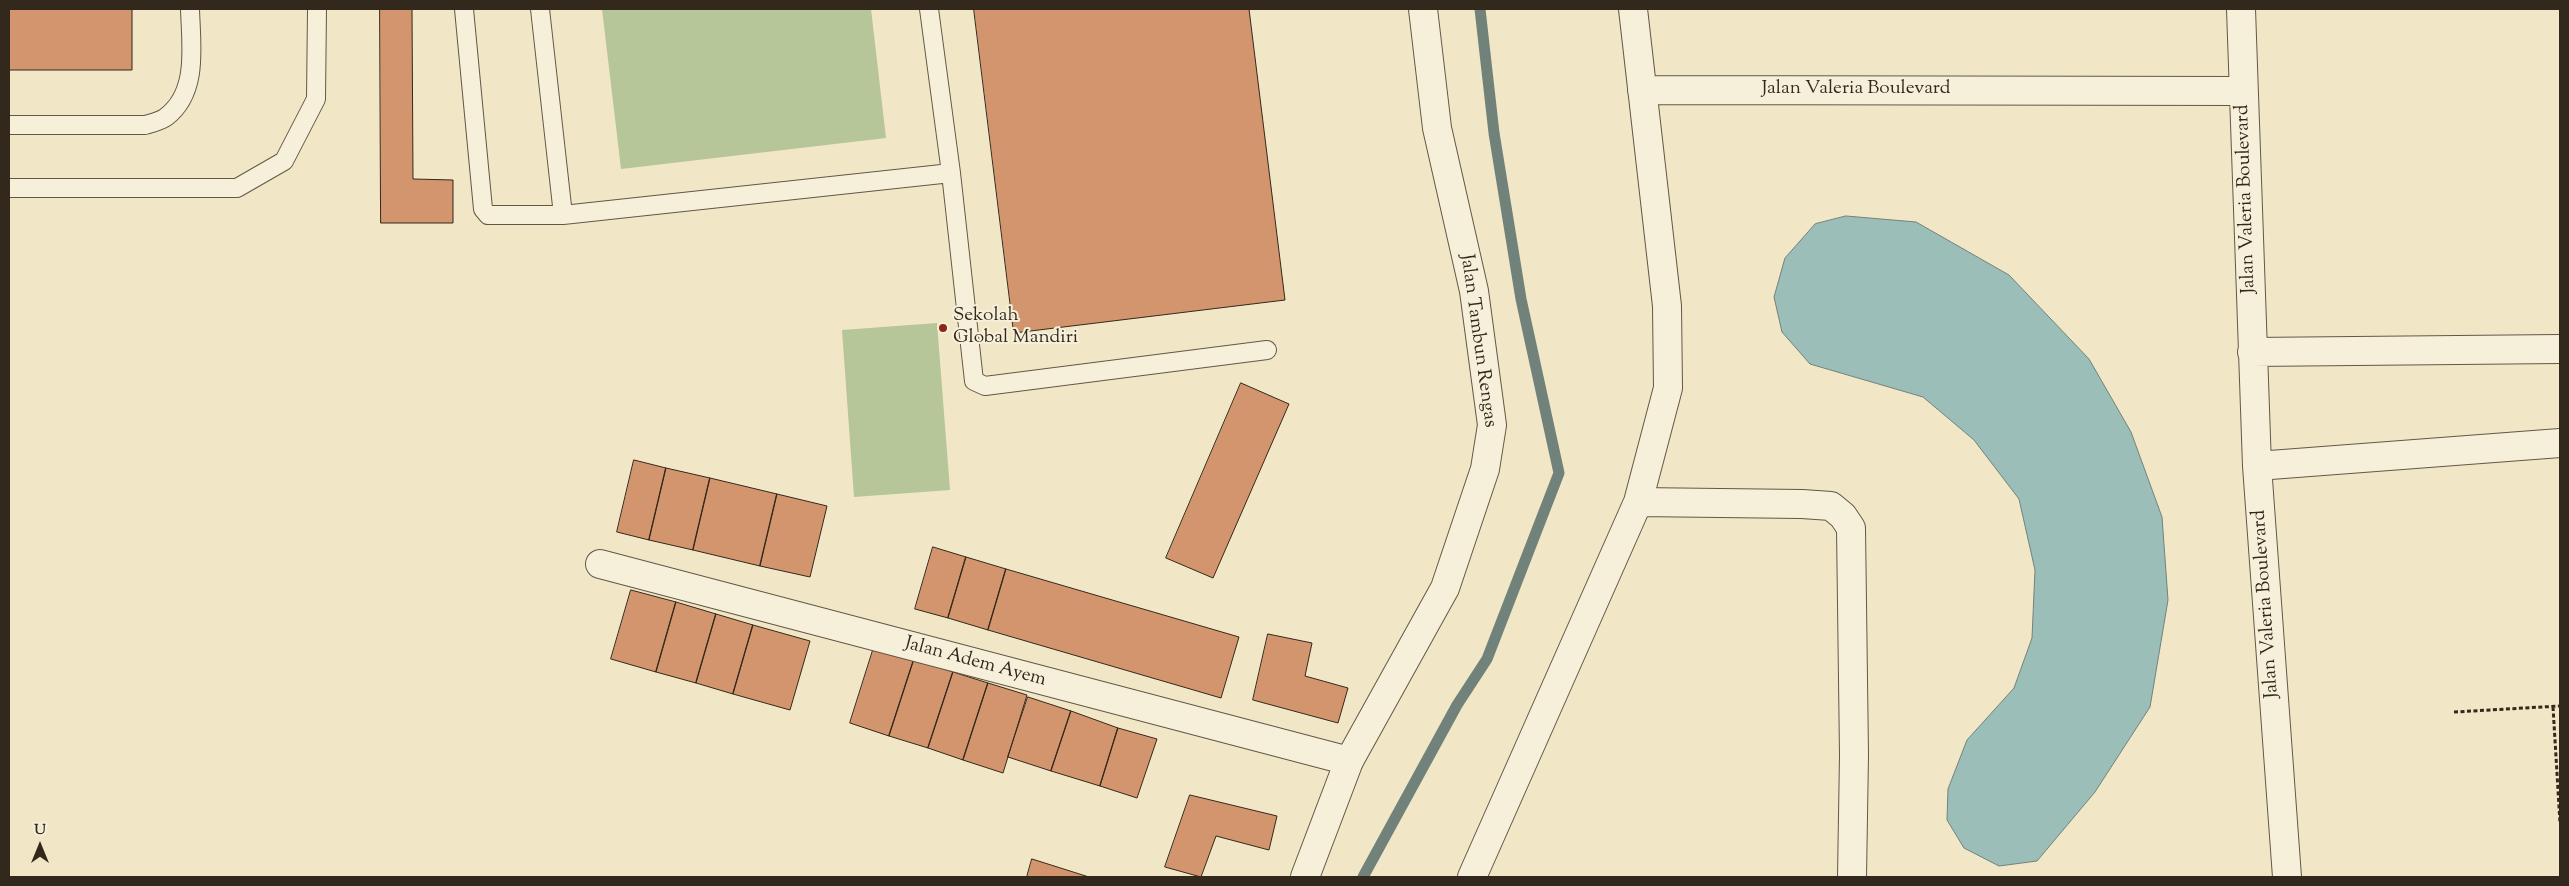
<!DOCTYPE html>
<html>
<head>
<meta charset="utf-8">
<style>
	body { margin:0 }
	#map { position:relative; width:2569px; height:886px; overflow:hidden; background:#f1e6c6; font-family:"Sorts Mill Goudy",serif }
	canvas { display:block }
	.frame { position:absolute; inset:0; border:10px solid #33281c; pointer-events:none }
	.north { position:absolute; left:15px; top:821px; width:50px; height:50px; -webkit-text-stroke:4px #f6efda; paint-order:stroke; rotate:0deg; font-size:14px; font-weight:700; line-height:20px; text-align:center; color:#33281c }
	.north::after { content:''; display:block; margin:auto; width:18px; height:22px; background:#33281c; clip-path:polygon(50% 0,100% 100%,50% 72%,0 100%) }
</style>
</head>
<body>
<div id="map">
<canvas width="2569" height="886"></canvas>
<div class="frame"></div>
<div class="north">U</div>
</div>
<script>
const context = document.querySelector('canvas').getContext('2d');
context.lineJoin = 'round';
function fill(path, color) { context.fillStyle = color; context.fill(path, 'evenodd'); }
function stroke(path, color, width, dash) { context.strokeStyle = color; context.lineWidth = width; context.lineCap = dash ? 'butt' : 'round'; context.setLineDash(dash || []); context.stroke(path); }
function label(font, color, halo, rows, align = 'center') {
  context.font = font + ' "Sorts Mill Goudy",serif'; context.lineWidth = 4; context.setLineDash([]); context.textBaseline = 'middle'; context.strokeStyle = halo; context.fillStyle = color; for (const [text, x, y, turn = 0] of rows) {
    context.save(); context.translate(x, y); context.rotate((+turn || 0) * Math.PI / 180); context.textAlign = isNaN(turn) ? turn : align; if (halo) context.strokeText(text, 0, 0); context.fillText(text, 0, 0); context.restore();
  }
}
const green = new Path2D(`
	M602,9H871L886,138L621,169Z
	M937,323L950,490L854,497L842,330Z`);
const water = new Path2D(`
	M1846,216L1916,222L2009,275L2089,359L2131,432L2162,517L2168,600L2150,707L2095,792L2037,861L1999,866L1964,848L1947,820L1948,789L1967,740L2014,688L2032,638L2035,570L2019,499L1974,440L1923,397L1810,364L1782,332L1774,297L1785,258L1815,224Z`);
const stream = new Path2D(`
	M1363,877L1457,705L1487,659L1559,473L1521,299L1494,133L1480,9`);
const building = new Path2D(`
	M9,9H132V70H9Z
	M380,9H412L413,179L453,180V223H381Z
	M974,9H1249L1285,300L1014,333Z
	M1241,383L1289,404L1213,578L1166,558Z
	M634,460L666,468L649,540L617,532Z
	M666,468L710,478L693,550L649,540Z
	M710,478L777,494L760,566L693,550Z
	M777,494L827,506L810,577L760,566Z
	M933,547L966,557L948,618L915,609Z
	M966,557L1006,569L988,630L948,618Z
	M1006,569L1239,637L1221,698L988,630Z
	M631,590L676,602L656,672L611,659Z
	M676,602L716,614L696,683L656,672Z
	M716,614L753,625L733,694L696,683Z
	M753,625L810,641L790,710L733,694Z
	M1268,634L1312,643L1305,676L1348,688L1338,723L1253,700Z
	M874,647L914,659L889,736L850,723Z
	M914,659L953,672L928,748L889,736Z
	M953,672L988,683L963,760L928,748Z
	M988,683L1027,695L1003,773L963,760Z
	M1028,697L1071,711L1051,771L1008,757Z
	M1071,711L1118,728L1100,786L1051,771Z
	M1118,728L1157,739L1137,798L1100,786Z
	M1190,795L1277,816L1269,850L1216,836L1201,877L1165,867Z
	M1032,859L1089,877H1027Z`);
const path = new Path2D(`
	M2553,707L2560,823
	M2454,712L2560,706`);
const service = new Path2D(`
	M464,9L483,209L488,215H563L540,9
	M9,125H145C152,123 161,121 166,117C199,92 191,45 190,9
	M951,173L974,381L985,386L1267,350
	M9,188H237L284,161L316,99L317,9
	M563,215L951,173L929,9`);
const minor = new Path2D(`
	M2241,9L2257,466L2287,877
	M1642,90L2243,91
	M2252,352L2560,349
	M2257,466L2560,443
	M1638,502L1802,504L1831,506L1843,516L1851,528L1854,755L1852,877
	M600,564L1349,761
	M1472,877L1638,502L1668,388L1667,306L1633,9`);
const tertiary = new Path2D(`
	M1305,877L1349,761L1445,588L1485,469L1492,425L1474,291L1437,128L1423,9`);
const markers = [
	[943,328,5,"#8f2418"]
];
const streetNames = [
	["Jalan Valeria Boulevard",1856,90],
	["Jalan Valeria Boulevard",2247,199,-92],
	["Jalan Tambun Rengas",1477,341,82],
	["Jalan Valeria Boulevard",2267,604,-94],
	["Jalan Adem Ayem",975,663,15]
];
const poiNames = [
	["Sekolah",953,317],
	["Global Mandiri",953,339]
];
fill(green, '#b6c698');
fill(water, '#9bbeb9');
stroke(water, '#71827a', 1);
stroke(stream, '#71827a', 11);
fill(building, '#d2956d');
stroke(building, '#33281c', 1);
stroke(service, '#625846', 20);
stroke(minor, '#625846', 30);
stroke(tertiary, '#625846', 30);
stroke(path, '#33281c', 3, [4, 2.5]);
stroke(service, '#f6efda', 18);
stroke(minor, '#f6efda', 28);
stroke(tertiary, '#f6efda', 28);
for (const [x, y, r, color] of markers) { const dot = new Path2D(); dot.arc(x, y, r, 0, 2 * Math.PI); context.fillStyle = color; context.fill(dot); stroke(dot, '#f6efda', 2); }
label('19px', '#33281c', '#f6efda', streetNames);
label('19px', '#33281c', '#f6efda', poiNames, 'left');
</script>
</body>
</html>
